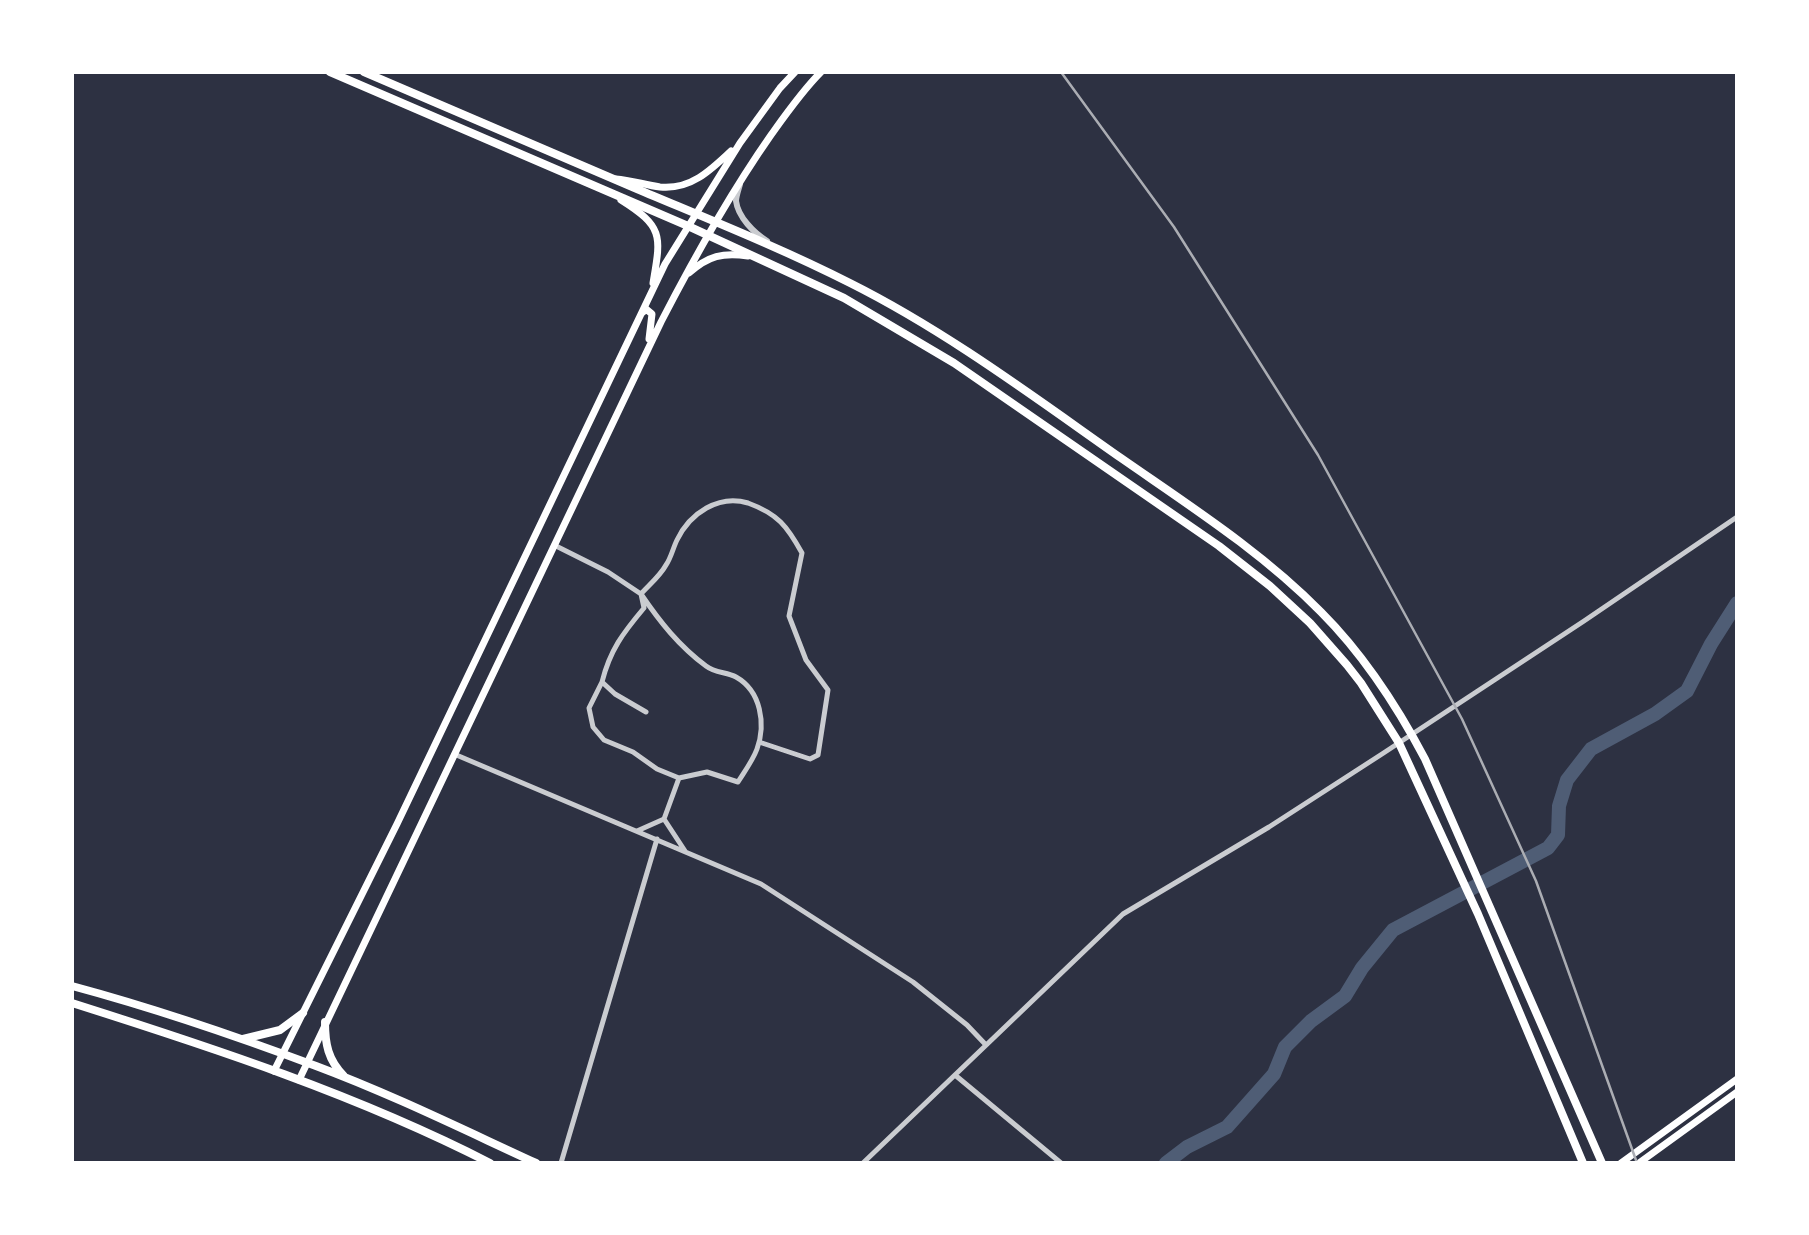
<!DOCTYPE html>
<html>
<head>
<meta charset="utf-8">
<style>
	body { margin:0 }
	#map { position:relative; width:1809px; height:1235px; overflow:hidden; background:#2d3142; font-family:Signika,sans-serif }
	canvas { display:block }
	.frame { position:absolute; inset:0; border:74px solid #fff; pointer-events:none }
</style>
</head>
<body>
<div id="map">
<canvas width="1809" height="1235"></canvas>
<div class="frame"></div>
</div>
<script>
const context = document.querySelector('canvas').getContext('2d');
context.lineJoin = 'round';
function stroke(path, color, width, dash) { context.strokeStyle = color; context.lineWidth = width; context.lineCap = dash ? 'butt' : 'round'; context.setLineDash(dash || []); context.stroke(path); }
const river = new Path2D(`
	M1166,1163L1187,1147L1227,1127L1274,1074L1285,1047L1311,1021L1345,996L1362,968L1393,930L1548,848L1558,835L1559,806L1567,780L1591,749L1655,714L1687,691L1711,644L1737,603`);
const minor = new Path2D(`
	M554,545L608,572L641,594L644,608C623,633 610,650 602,682L615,694L646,712
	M602,682L589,708L593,727L604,740L633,752L657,769L679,778L707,772L738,782C745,771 753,760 757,749C766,724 761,691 736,677C727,672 715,673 706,666C679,646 660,622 641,594C649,585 660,576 666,565C671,558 673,548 677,540C690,513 719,494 748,503C778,514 787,526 802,553L789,616L806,660L828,690L818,755L810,759L759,742
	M454,754L761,884L913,982L967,1025L986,1045
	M664,819L679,778
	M637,831L664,819L685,851
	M955,1075L1061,1163
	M561,1163L657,839
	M863,1163L1123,914L1269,827L1382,754L1584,621L1737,517`);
const tertiary = new Path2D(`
	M740,184C739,188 736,196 736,201C738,217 754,233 767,241`);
const secondary = new Path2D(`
	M616,179C631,180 645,185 660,187C690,190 710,171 731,151
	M621,200C664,227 661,236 653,283
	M689,273C708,256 723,252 748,256
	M643,312L646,309L652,314L649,339
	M274,1071L397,824L665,264L740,143L780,88L795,72
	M299,1080L661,322C694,258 729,195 771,135C786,114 802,91 821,72
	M1621,1163L1737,1079
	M1639,1163L1737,1092`);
const primary = new Path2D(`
	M330,72L688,226L844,298L954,363L1219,546L1270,586L1310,623L1347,665L1361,683L1399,743L1478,914L1583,1163
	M364,72C455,111 546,150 637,189C708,219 781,248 850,283C946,331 1034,397 1121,458C1190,506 1262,552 1321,612C1363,654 1397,706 1425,759L1602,1163`);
const trunk = new Path2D(`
	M72,986C154,1008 236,1036 316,1066C391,1094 464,1130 536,1163
	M72,1003C214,1048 357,1095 490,1163
	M325,1022C325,1044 328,1060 344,1076
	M243,1039L280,1030L303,1013`);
const rail = new Path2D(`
	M1061,72L1174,227L1318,455L1462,719L1536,881L1637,1163`);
stroke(river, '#4f5d75', 14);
stroke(minor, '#caccd0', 5);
stroke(tertiary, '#caccd0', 6);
stroke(secondary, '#fff', 7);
stroke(primary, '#fff', 8);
stroke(trunk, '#fff', 8);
stroke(rail, '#abadb3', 2.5);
</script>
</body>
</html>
